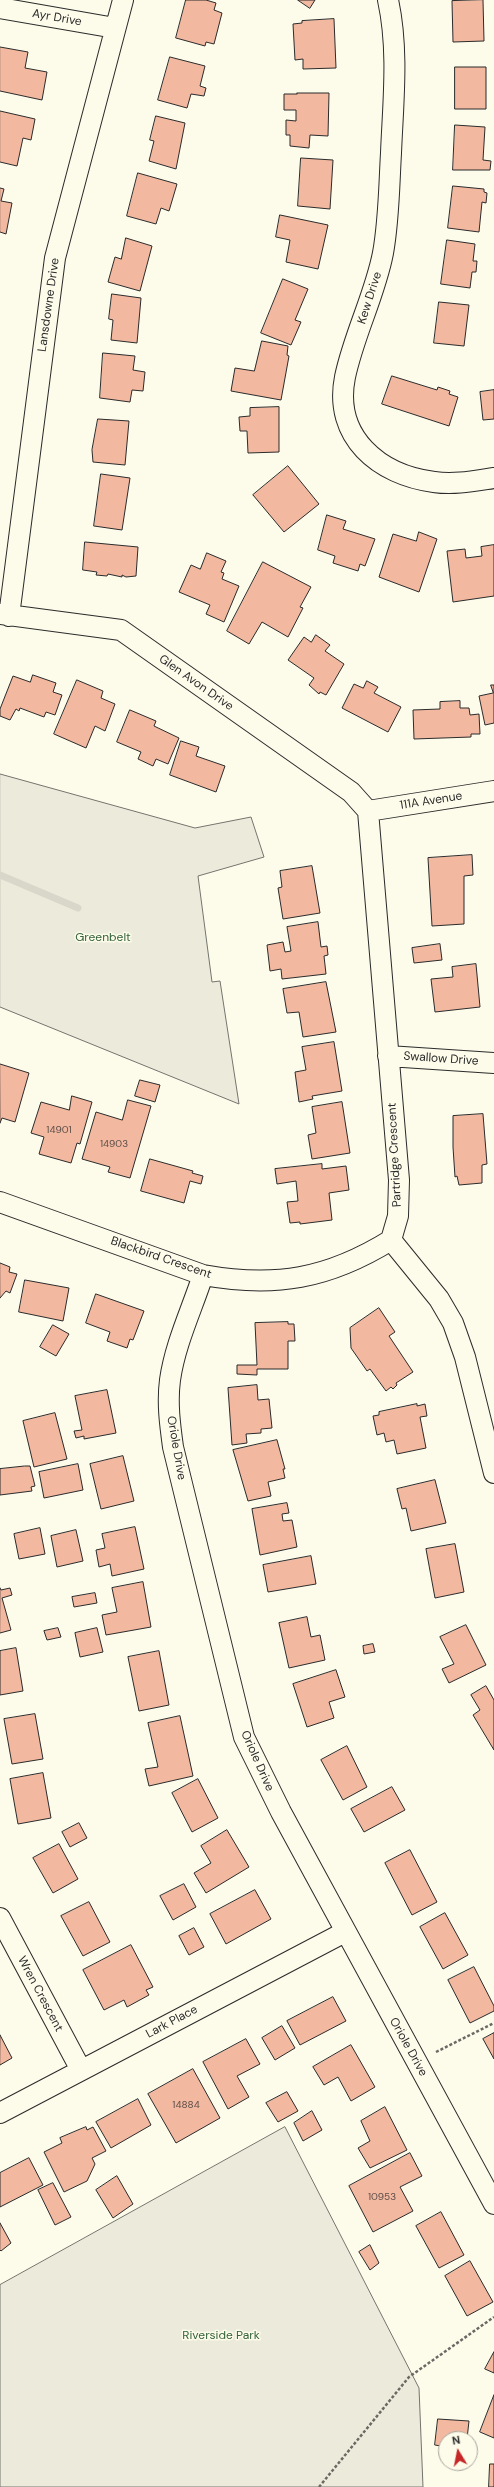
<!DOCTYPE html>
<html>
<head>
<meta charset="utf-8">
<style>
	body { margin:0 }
	#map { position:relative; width:494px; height:2487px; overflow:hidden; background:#fdfbea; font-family:"DM Sans",sans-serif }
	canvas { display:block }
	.north { position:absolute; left:438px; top:2431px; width:40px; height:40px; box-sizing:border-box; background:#fdfbea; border:1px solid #a9a89e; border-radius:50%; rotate:350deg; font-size:11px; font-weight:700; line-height:16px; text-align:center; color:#2b2b2b }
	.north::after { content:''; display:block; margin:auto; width:14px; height:18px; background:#c62828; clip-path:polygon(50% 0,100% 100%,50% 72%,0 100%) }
</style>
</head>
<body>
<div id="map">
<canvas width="494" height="2487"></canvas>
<div class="north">N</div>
</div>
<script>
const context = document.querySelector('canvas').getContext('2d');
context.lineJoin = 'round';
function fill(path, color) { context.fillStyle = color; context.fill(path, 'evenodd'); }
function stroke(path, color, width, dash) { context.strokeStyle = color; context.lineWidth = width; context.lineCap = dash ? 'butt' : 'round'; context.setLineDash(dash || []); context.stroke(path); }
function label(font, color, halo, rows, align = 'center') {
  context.font = font + ' "DM Sans",sans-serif'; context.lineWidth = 3; context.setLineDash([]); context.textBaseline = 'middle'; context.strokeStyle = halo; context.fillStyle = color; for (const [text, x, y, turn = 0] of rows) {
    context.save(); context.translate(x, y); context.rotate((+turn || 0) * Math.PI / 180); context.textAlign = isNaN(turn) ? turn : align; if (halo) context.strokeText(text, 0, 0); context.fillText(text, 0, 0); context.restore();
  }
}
const green = new Path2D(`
	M0,774L195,828L251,817L264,857L198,876L212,982L220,981L239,1104L0,1007Z
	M285,2127L419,2388L423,2487H0V2285Z`);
const stream = new Path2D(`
	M0,875L78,908`);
const building = new Path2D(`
	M186,0H206L216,3L214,10L222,13L214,44L206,42L205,46L176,38Z
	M298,0H315L310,8Z
	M483,0L484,41L453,42L452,1Z
	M334,19L336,68L303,69V59L295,60L293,24L302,23V21Z
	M0,47L28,52L25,68L47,72L42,100L0,91Z
	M170,57L205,66L200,86L206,88L204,96L191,94L187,108L158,100Z
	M455,67H486V109H455Z
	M297,93H329L328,136L310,135L309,148L290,146V135H286V120L296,121V110H284V94H297Z
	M0,111L35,119L31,140L23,138L17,166L0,162Z
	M156,116L185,123L176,169L149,161L154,141L150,140Z
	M455,125L485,127L483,160L491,161L490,170H453Z
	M301,158L333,160L330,209L298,206Z
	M138,173L177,184L169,211L161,208L156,224L127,216Z
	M453,186L484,189V192L487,193L486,203L482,202L479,232L448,228Z
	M0,188L4,189L1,201L12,203L6,234L0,232Z
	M280,215L328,225L318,269L286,262L290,240L276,237Z
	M126,238L152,246L140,291L108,282L115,257L121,259Z
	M447,240L475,244L473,261H477L476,272H472L470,288L441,284Z
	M283,279L308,289L295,320L301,322L291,345L261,333Z
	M112,294L141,298L137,343L111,340L113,320L109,319Z
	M439,302L469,305L464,346L434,343Z
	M262,341L288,346L287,355L289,356L281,400L231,391L235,368L254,371Z
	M103,353L135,356L133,370L145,372L143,391L132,390L130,402L100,398Z
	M392,376L437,390L438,387L450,391L449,394L458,397L449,426L382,404Z
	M494,390V419L483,420L480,392Z
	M279,407V452L248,453L247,431H240L239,417L250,416V408Z
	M98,419L129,421L125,465L93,462L92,450Z
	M288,466L319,504L284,532L253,495Z
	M101,474L130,478L122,530L94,526Z
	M327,515L346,521L343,529L375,539L365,566L360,564L358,571L333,563L335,556L318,550Z
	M419,532L437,539L419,592L379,577L393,534L416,541Z
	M85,542L138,547L136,576L126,577L122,575V577L108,574L107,576L96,575L97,572L83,570Z
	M494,545V596L453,602L447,551L465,549L466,558L482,556L481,547Z
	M207,553L226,561L221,572L224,573L222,579L239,586L224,622L206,614L210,605L179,592L191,565L200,569Z
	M263,562L311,587L300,607L303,608L288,637L262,622L249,644L227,631Z
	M316,635L330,645L325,651L344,664L326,695L320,692L319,694L309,685L314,678L288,660L304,637L311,642Z
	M33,675L56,683L53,692L62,695L55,715L46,712L44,717L20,708L19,711L16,709L10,720L0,716V709L13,676L30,682Z
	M77,680L103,691L101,698L115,704L105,731L95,726L86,748L54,734Z
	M367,681L378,687L374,693L401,707L388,732L342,708L354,684L363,688Z
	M491,685H494V723L485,725L479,696L493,693Z
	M460,701V708H469L470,715L479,714L480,734H471V737L414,739L413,710L440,709V702Z
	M130,710L156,721L154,726L179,738L168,764L156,759L153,766L138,759L141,752L117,742Z
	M181,741L199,747L196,756L225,766L216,792L170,775Z
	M472,855L473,875L464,876V924L432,926L428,858Z
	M312,866L320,913L283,919L278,888L282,887L280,871Z
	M318,922L321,947L327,946L328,955L324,956L326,974L282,979L281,969L270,971L267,945L283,942L285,952L291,951L287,927Z
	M440,944L442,960L414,963L412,948Z
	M476,964L480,1007L435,1012L431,979L453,977L452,967Z
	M326,982L336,1032L303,1037L299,1012L287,1013L283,989Z
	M334,1042L342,1091L312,1096L313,1099L299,1102L295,1072L306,1070L302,1047Z
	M0,1064L29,1073L15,1122L2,1118L0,1123Z
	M140,1080L160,1085L155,1102L135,1096Z
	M72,1096L92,1102L80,1144L77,1143L71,1163L39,1154L44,1137L31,1133L41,1102L69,1110Z
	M128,1100L151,1106L130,1178L108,1172L110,1167L82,1159L96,1112L122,1120Z
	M342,1102L350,1153L312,1159L308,1135L316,1133L312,1107Z
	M483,1114L487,1164L482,1165V1183L459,1185L457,1176L455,1177L453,1147V1116Z
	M150,1159L193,1171L192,1173L203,1176L201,1184L190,1181L184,1203L141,1191Z
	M322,1164V1169L346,1166L349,1190L329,1193L332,1220L300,1224V1222L290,1223L287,1202L298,1201L296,1181L277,1184L275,1169Z
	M0,1263L10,1267L9,1272L17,1274L10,1293L6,1291L0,1298Z
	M25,1280L69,1288L63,1321L19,1312Z
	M96,1294L144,1311L133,1340L130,1339L127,1348L107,1341L110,1332L86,1323Z
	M379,1308L395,1332L389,1336L413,1372L396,1383L397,1385L393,1389L391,1387L386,1391L370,1369L367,1371L351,1348L350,1328Z
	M288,1322V1324H294L295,1341H288V1369H257V1375L237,1374V1365H257L255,1323Z
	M53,1325L69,1334L56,1356L40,1347Z
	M257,1385L258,1400L269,1399L272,1428L261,1429V1433L246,1434L247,1443L232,1445L228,1388Z
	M107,1390L116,1433L84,1439V1436L76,1438L74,1431L82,1430L75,1396Z
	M417,1404V1406L425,1404L427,1416L420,1417L426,1448L397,1454L394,1440L386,1442L384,1433L377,1435L373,1416L379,1415V1412Z
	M55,1413L67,1459L34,1467L23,1421Z
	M277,1440L285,1469H283L285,1478L268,1482L271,1496L248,1501L233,1450Z
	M123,1456L134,1501L101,1509L90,1464Z
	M78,1464L83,1490L44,1498L39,1472Z
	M25,1466H30L35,1486L31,1487L32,1491L0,1495V1469Z
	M435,1480L446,1523L411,1531L406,1508L402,1509L397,1489Z
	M287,1503L289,1513L282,1514L283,1521L292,1520L297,1547L260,1555L252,1509Z
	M135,1527L144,1569L112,1576L110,1564L99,1567L96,1550L105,1548L102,1534Z
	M40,1528L45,1554L19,1559L14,1534Z
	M76,1530L83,1561L57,1567L51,1536Z
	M455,1544L464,1592L435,1598L426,1549Z
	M311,1556L316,1584L268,1592L263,1565Z
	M143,1582L151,1627L106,1635L102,1615L117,1612L112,1588Z
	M0,1588L1,1590L10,1588L12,1595L2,1598L11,1630L0,1633Z
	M95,1593L97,1603L74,1607L72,1597Z
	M307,1617L311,1637L320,1635L325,1660L289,1668L279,1623Z
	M466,1625L486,1665L449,1683L442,1669L454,1664L440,1637Z
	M58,1628L61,1637L47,1640L44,1631Z
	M97,1628L103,1652L80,1657L75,1633Z
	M373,1644L375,1652L364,1654L363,1646Z
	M16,1648L23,1691L0,1695V1651Z
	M159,1651L169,1705L139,1711L128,1657Z
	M336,1670L345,1697L329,1702L334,1718L307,1727L293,1684Z
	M486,1686L494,1700V1750L473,1715L480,1710L471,1695Z
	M35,1714L43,1759L12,1764L4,1719Z
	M180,1716L193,1776L149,1786L145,1769L158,1767L148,1723Z
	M347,1746L367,1787L343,1800L321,1760Z
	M43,1773L51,1818L18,1824L10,1779Z
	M198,1779L218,1818L192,1832L172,1793Z
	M392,1787L405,1810L364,1832L351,1809Z
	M79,1823L87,1838L70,1847L62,1832Z
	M227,1830L249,1867L206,1893L194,1873L211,1863L201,1846Z
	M59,1844L78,1879L53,1893L33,1858Z
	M410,1850L437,1902L412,1915L385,1863Z
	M184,1884L196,1907L173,1920L160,1896Z
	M255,1890L271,1919L226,1944L210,1914Z
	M89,1902L110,1942L83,1956L61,1916Z
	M445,1913L468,1955L443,1969L420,1927Z
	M194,1928L204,1947L189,1955L179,1936Z
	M131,1945L153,1987L146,1990L149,1995L127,2007L124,2000L104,2010L83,1970Z
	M474,1967L494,2006V2011L470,2023L448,1980Z
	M333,1997L346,2021L300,2045L287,2021Z
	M282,2026L295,2048L275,2060L262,2038Z
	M494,2033V2059L483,2039Z
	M0,2035L12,2058L0,2065Z
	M246,2039L260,2064L237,2076L249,2097L228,2109L203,2062Z
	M351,2045L375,2087L351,2101L338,2077L324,2085L313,2067Z
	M193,2069L220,2118L176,2143L148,2094Z
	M287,2092L298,2111L278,2122L266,2103Z
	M138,2099L151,2125L111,2148L96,2122Z
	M385,2107L407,2150L370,2168L358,2148L370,2141L361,2121Z
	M312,2111L322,2130L303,2141L294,2123Z
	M86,2127L87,2130L93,2127L106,2151L92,2158L95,2164L87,2181L64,2192L44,2152L62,2143L60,2138Z
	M410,2153L422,2176L400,2187L413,2211L373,2232L349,2186Z
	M29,2158L43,2185L0,2207V2173Z
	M117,2176L133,2204L113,2218L96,2190Z
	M53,2183L71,2217L55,2225L38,2190Z
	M441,2212L464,2255L439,2268L416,2226Z
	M0,2223L11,2243L1,2251L0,2250Z
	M370,2245L379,2263L370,2270L359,2252Z
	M470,2261L493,2302L467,2316L445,2276Z
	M494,2352V2373L485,2369Z
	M494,2395V2438L480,2432Z
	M438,2419L469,2421L467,2439H446V2447L435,2445Z
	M490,2464H494V2487H489Z`);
const path = new Path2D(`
	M436,2052L494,2023
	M319,2487L409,2377L494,2317`);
const street = new Path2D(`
	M388,0C399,50 393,103 391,153C389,187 389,220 383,253C375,295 354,334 345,377C333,437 379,475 434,482C454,485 474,481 494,478
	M0,8L115,28
	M0,614L121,630L351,792L368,811
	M9,616L55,258L123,0
	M368,811L399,1180L398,1216L391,1240
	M368,811L494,791
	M388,1056L494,1063
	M0,1202L203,1275C275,1288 328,1279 391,1240
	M391,1240L439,1299L453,1323L465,1357L494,1473
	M203,1275C192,1309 175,1344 170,1380C167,1403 170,1425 173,1447L244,1737L281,1812L494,2204
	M0,1918L81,2070
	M0,2113L345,1932`);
const numberNames = [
	["14901",59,1130],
	["14903",114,1144],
	["14884",186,2105],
	["10953",382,2197]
];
const streetNames = [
	["Ayr Drive",57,18,10],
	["Kew Drive",370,298,-72],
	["Lansdowne Drive",49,305,-82],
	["Glen Avon Drive",196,683,35],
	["111A Avenue",431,801,-9],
	["Swallow Drive",441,1059,4],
	["Partridge Crescent",395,1155,-93],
	["Blackbird Crescent",161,1258,19],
	["Oriole Drive",176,1448,80],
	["Oriole Drive",257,1761,66],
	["Wren Crescent",40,1994,62],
	["Lark Place",172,2022,-28],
	["Oriole Drive",408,2047,61]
];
const parkNames = [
	["Greenbelt",103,938],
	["Riverside Park",221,2336]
];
fill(green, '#ecebdb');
stroke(green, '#74746e', 1);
stroke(stream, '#d8d7c9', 7);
fill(building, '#f2b8a0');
stroke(building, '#2b2b2b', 1);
stroke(street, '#2b2b2b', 22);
stroke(path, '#6a6964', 2.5, [3, 2]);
stroke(street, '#fdfbea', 20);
label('10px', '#5d4e48', null, numberNames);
label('12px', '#2b2b2b', '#fdfbea', streetNames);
label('12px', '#34623c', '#fdfbea', parkNames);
</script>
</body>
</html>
